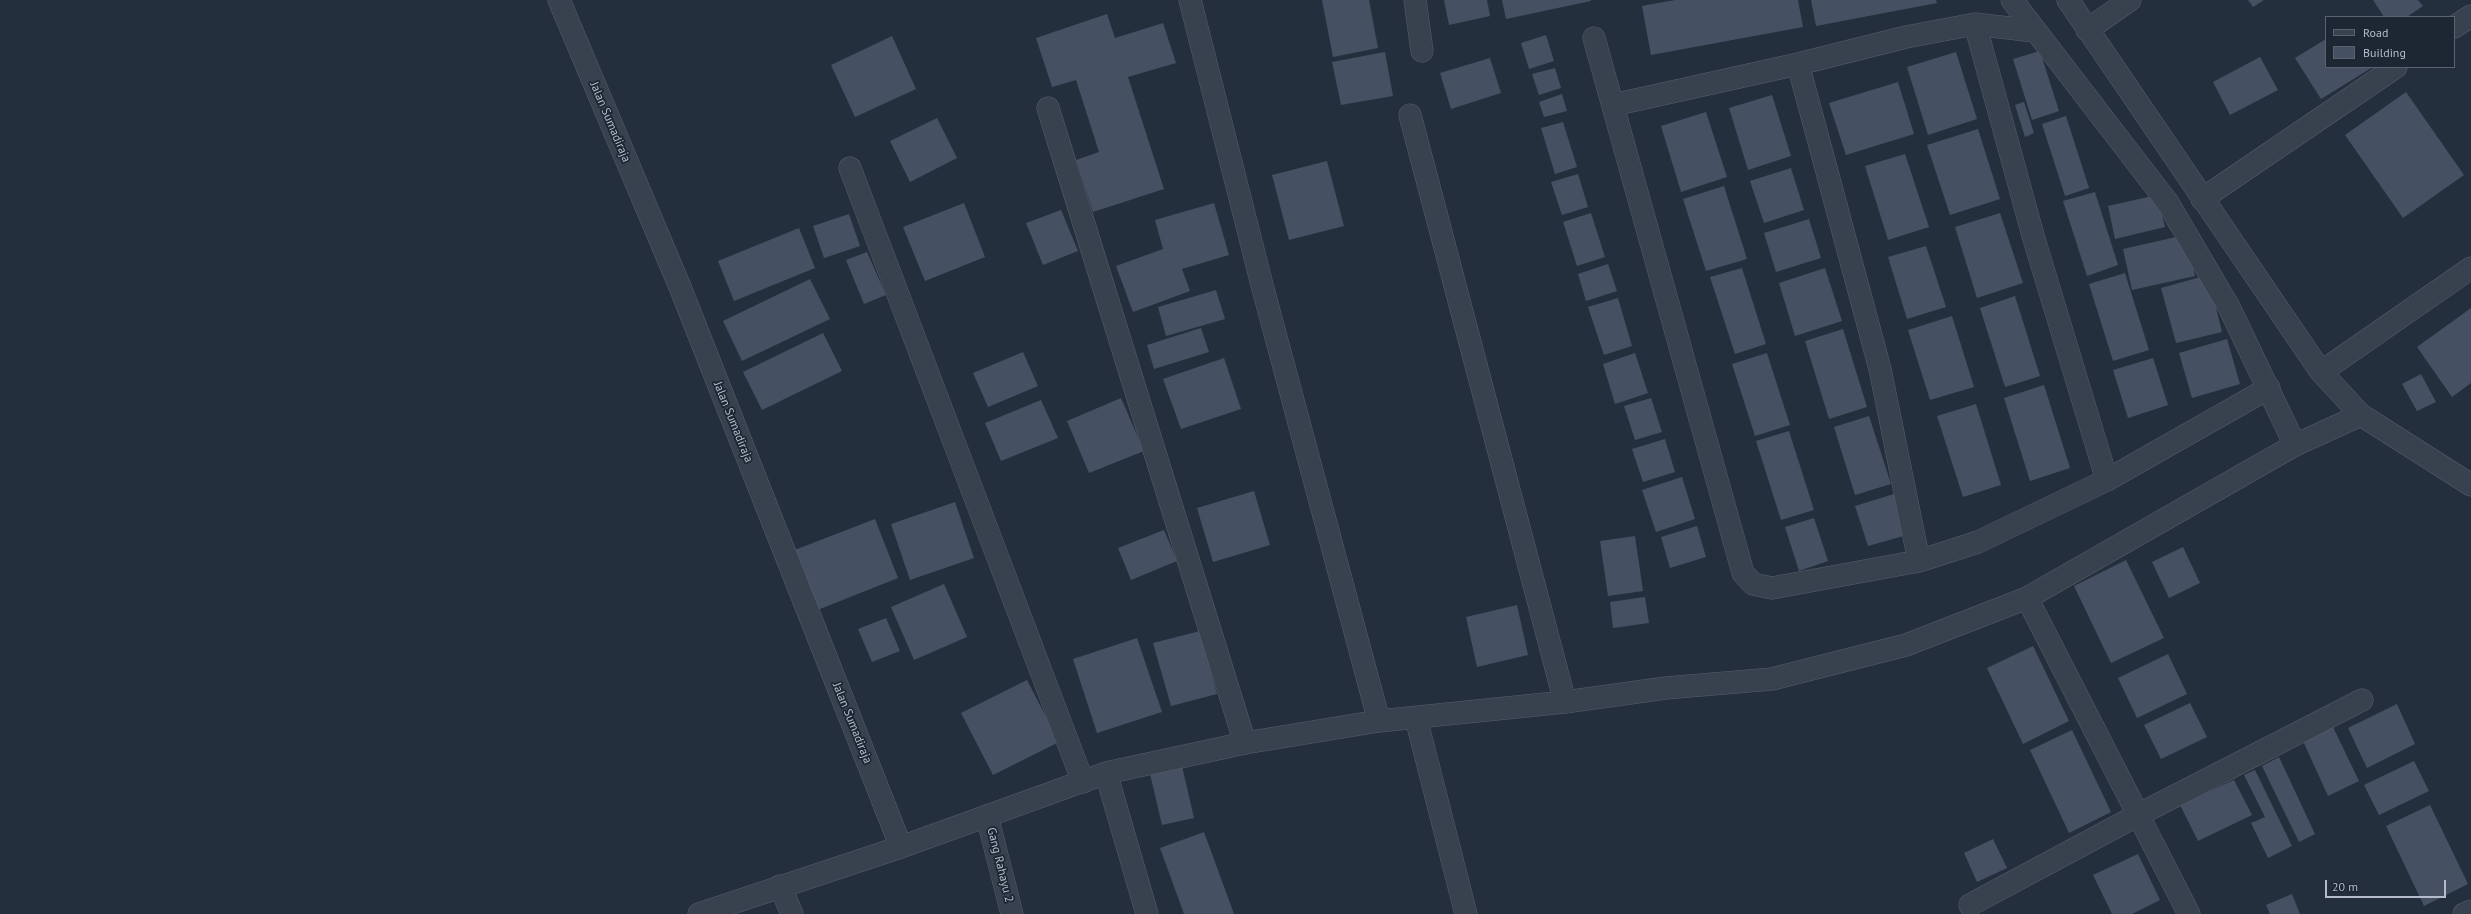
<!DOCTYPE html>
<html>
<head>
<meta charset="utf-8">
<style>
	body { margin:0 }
	#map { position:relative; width:2471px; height:914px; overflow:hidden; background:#242f3e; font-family:"PT Sans",sans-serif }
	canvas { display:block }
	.legend { position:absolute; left:2325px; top:16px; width:130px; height:52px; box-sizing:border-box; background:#1d2633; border:1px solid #59626f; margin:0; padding:5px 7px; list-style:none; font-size:12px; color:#b4bcc9 }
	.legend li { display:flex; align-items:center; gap:8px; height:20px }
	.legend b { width:20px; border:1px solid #59626f }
	.scale { position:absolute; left:2325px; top:880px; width:121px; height:18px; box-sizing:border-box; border:2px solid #b4bcc9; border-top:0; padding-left:5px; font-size:12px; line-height:14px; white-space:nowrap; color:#b4bcc9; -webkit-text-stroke:3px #1d2633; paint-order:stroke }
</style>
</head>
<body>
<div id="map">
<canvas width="2471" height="914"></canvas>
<ul class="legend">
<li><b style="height:5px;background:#38414e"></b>Road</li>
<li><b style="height:11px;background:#455162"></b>Building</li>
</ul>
<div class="scale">20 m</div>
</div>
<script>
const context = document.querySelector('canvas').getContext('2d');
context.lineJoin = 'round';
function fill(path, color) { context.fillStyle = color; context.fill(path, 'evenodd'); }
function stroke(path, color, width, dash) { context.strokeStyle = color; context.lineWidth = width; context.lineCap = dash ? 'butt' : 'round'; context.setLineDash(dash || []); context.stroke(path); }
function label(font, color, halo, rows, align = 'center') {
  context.font = font + ' "PT Sans",sans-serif'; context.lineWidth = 3.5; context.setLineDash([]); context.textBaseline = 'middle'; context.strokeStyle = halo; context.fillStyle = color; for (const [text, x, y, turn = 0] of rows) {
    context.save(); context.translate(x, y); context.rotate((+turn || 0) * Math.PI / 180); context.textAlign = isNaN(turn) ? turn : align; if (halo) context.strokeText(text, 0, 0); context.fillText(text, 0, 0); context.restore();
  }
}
const building = new Path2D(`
	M1322,0H1369L1378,48L1333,57Z
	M1444,0H1487L1490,16L1449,25Z
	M1502,0H1591V1L1506,19Z
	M1675,0H1798L1803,27L1651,55L1642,6Z
	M1811,0H1936L1937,3L1816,26Z
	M2248,0H2264L2253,7Z
	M2373,0H2418L2423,6L2407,17H2384Z
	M1107,14L1115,38L1163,23L1176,63L1128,77L1164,189L1093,212L1076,160L1099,152L1076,80L1052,87L1036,38Z
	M1546,35L1554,61L1529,69L1521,43Z
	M892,36L916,89L855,117L831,65Z
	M2326,39V67H2373L2321,99L2295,58Z
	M2040,51L2059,111L2032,120L2013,59Z
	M1385,52L1393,96L1341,105L1332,62Z
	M1956,52L1977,119L1928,135L1907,67Z
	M2260,57L2278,90L2230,115L2213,82Z
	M1490,58L1501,93L1451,109L1440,73Z
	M1555,68L1561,88L1539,95L1532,74Z
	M1898,82L1914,134L1846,155L1829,103Z
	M2406,92L2464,175L2403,218L2345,135Z
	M1562,94L1567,111L1544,117L1539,102Z
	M1772,95L1791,156L1748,170L1729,108Z
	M2024,102L2034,133L2025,137L2015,105Z
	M1706,112L1727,177L1681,192L1661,126Z
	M2066,116L2089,188L2065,196L2042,124Z
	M937,118L957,158L910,182L890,141Z
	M1563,122L1577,167L1555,174L1541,128Z
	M1978,129L2000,199L1950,215L1927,145Z
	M1905,154L1929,227L1888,240L1865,166Z
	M1327,161L1344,226L1289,240L1272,175Z
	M1791,168L1804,210L1764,223L1750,181Z
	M1578,174L1588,207L1562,215L1551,182Z
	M1724,186L1747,259L1706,271L1683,199Z
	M2095,192L2118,265L2087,276L2063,201Z
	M2157,195L2165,227L2115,239L2108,206Z
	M964,203L985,257L925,281L903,227Z
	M1214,203L1229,255L1182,269L1190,291L1133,312L1116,266L1163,249L1155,220Z
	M1061,210L1078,251L1043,265L1026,223Z
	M1591,213L1605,257L1577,266L1563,222Z
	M2000,213L2023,283L1977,298L1955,227Z
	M849,214L860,246L824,258L813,226Z
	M1809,219L1821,258L1776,272L1764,233Z
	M799,228L815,268L734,301L718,261Z
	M2185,235L2195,276L2132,290L2123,249Z
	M1926,246L1946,307L1907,319L1888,257Z
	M867,252L886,295L864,304L846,260Z
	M1608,264L1617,291L1586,301L1578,274Z
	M1742,268L1766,344L1735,354L1710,277Z
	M1825,268L1842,321L1795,336L1779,283Z
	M2125,273L2149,350L2113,361L2089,284Z
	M2208,275L2222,332L2176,343L2161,288Z
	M810,279L830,319L742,361L723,321Z
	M1216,290L1225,319L1166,336L1158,307Z
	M2015,296L2040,376L2005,387L1980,308Z
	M1618,298L1632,346L1604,355L1588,307Z
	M2471,308V383L2452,397L2417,347Z
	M1952,316L1974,387L1930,400L1908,330Z
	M1201,328L1209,352L1154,369L1147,345Z
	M1843,329L1867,407L1829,419L1805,341Z
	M823,333L842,371L762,410L743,372Z
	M2227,339L2240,384L2192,398L2179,353Z
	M1023,352L1038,386L988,407L973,373Z
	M1635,353L1648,393L1615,404L1603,364Z
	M1767,353L1790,425L1755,436L1732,364Z
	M1224,358L1241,409L1181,429L1163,379Z
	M2153,358L2168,405L2128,418L2113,370Z
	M2421,374L2436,402L2417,411L2402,384Z
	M2044,385L2070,468L2030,481L2004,398Z
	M1121,398L1144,451L1089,473L1067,421Z
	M1651,398L1662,432L1635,440L1624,406Z
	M1041,400L1058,438L1001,461L985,423Z
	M1976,404L2001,485L1963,497L1937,416Z
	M1869,416L1891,484L1855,495L1834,427Z
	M1789,431L1814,510L1781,520L1756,441Z
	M1665,439L1675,472L1643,482L1632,449Z
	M1682,477L1695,519L1656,532L1642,490Z
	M1254,491L1270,545L1213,562L1197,508Z
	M1894,494L1907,535L1868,546L1855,506Z
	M955,502L974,558L910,580L891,524Z
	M1814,518L1828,561L1799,571L1785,527Z
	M875,519L898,578L815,611L792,551Z
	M1697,526L1706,557L1670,568L1661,537Z
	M1164,530L1177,561L1131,580L1118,548Z
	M1635,536L1643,591L1608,596L1600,541Z
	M2183,547L2200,583L2169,598L2152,562Z
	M2126,560L2164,638L2111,663L2074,586Z
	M944,584L967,637L914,660L891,607Z
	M1645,597L1649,623L1613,628L1610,602Z
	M1517,605L1528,655L1477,667L1466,617Z
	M886,618L900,651L872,662L858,629Z
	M1200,631L1217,694L1171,706L1153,643Z
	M1137,638L1162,712L1097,733L1073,659Z
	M2033,646L2069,721L2023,744L1987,668Z
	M2168,654L2187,694L2137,718L2118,678Z
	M1027,680L1059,742L993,775L961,713Z
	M2190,703L2207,737L2161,759L2144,725Z
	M2397,704L2415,744L2367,768L2348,728Z
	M2333,727L2359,781L2328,796L2303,741Z
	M2072,730L2111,812L2069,833L2030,750Z
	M2279,757L2315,834L2299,842L2262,766Z
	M2414,761L2429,791L2379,815L2364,785Z
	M1182,766L1194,818L1162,825L1150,774Z
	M2255,770L2292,846L2268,858L2251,823L2265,817L2244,775Z
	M2234,780L2252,815L2198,841L2180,805Z
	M2430,805L2468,884L2424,906L2386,826Z
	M1204,832L1234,914H1184L1160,848Z
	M1993,839L2007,868L1977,882L1964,853Z
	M2138,854L2160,900L2132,914H2112L2093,875Z
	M2292,894L2300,914H2270L2266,905Z`);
const minor = new Path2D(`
	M1190,0L1262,285L1379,721
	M1415,0L1422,51
	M2012,0L2168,203L2229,307L2295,445
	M2068,0L2321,372L2361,415
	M1975,24L2034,239L2107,480
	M2454,27L2471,16
	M2087,30L2130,0
	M1594,38L1743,573L1753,584L1772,588L1919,561L1978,542L2107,480L2269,388
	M1798,64L1880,369L1919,561
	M1613,105L1798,64L1906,37L1975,24L2034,31
	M1048,108L1245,743
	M1410,115L1565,702
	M850,168L1083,782
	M2202,199L2396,67
	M2321,372L2471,268
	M2027,598L2189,914
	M1416,718L1466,914
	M1106,773L1147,914
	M987,816L1012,914
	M780,886L792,914
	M1970,905L2138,815L2362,700
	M699,914L901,847
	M2464,914L2471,911`);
const tertiary = new Path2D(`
	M559,0L680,287L901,847L1106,773L1245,743L1379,721L1565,702L1666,688L1772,679L1906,645L2027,598L2295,445L2361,415L2471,485`);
const streetNames = [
	["Jalan Sumadiraja",610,122,67],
	["Jalan Sumadiraja",733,422,68],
	["Jalan Sumadiraja",852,723,68],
	["Gang Rahayu 2",1000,865,76]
];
fill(building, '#455162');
stroke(minor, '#565f6c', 23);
stroke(tertiary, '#565f6c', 23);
stroke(minor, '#38414e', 22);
stroke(tertiary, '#38414e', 22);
label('12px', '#b4bcc9', '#1d2633', streetNames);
</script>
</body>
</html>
